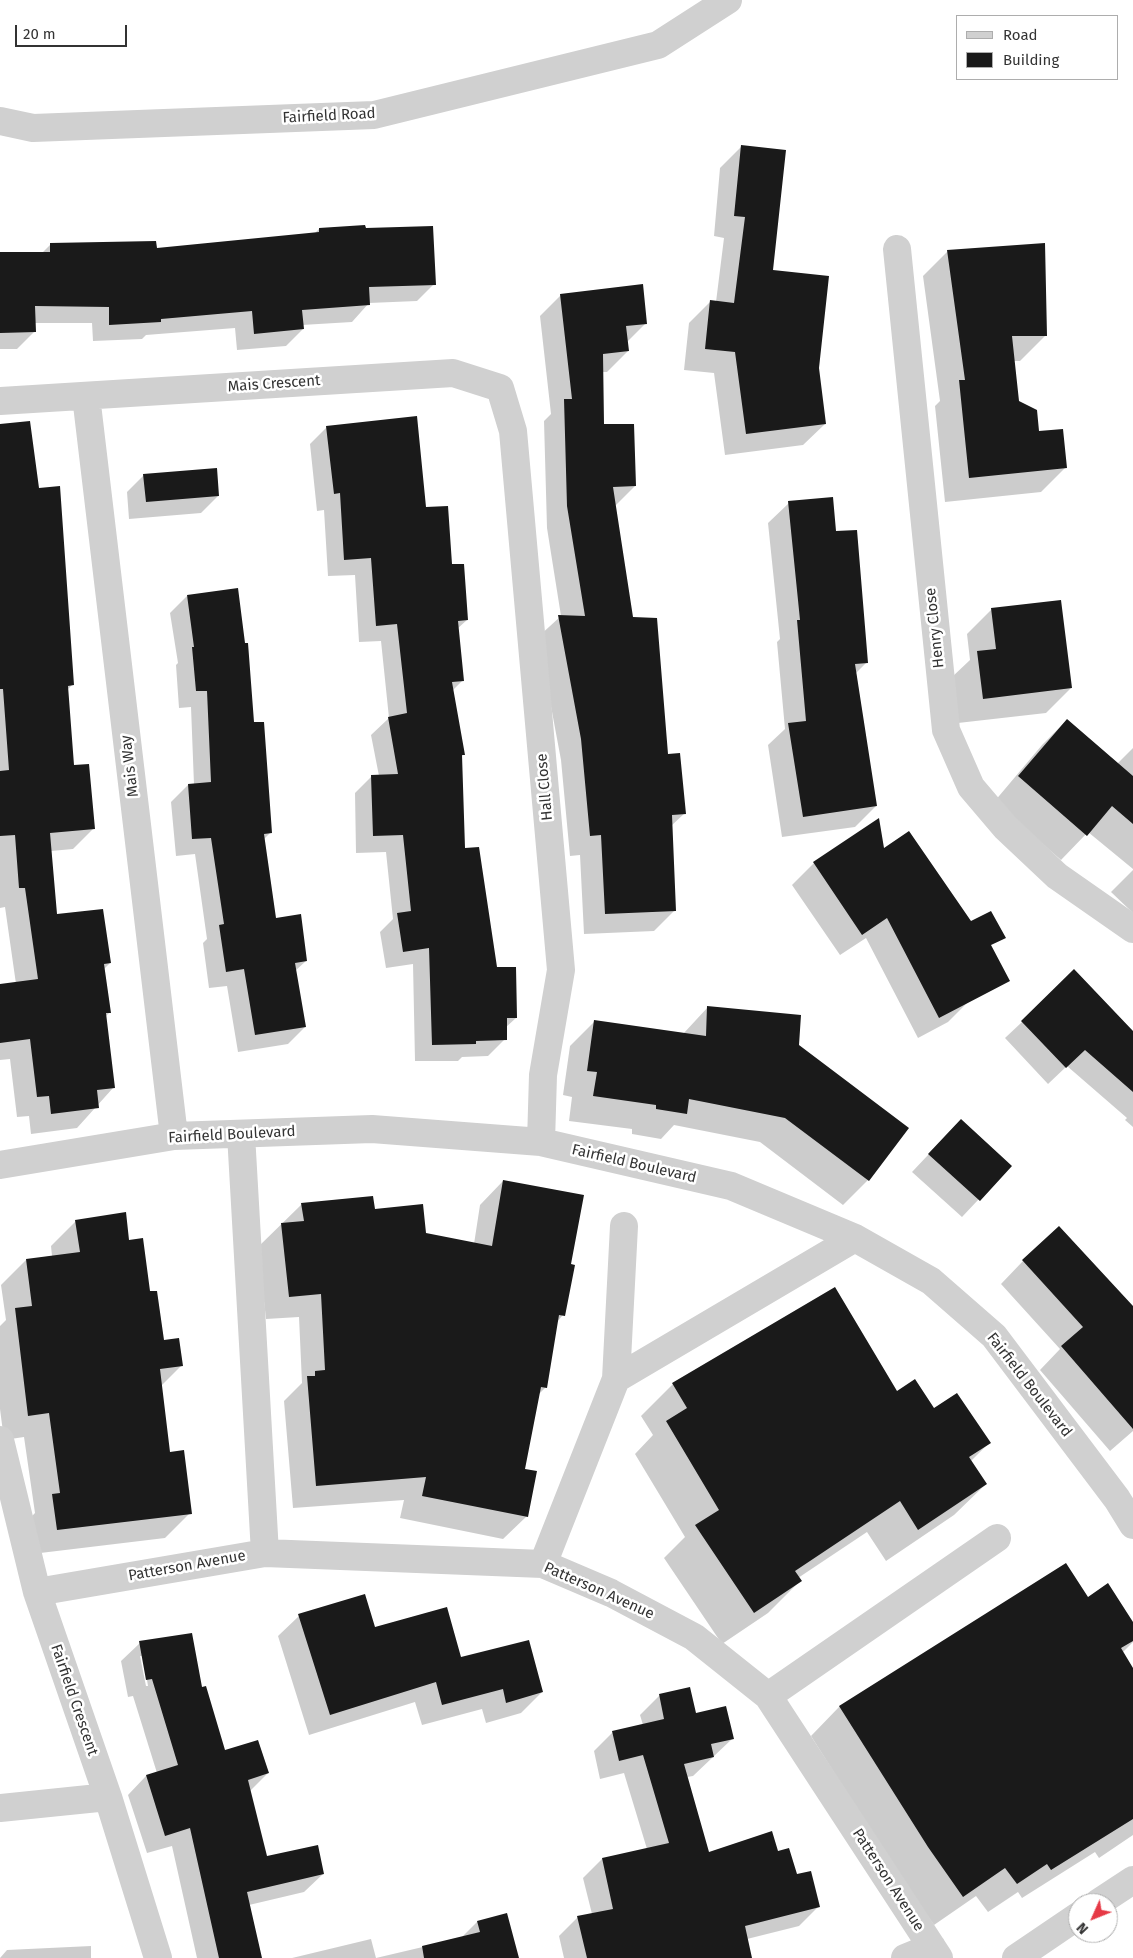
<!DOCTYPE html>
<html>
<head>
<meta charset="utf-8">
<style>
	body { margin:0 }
	#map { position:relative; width:1133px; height:1958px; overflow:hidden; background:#fff; font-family:"Fira Sans",sans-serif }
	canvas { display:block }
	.legend { position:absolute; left:956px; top:15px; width:162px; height:65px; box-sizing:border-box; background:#fff; border:1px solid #adadad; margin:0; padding:6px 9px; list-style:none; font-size:15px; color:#333 }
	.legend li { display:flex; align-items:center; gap:10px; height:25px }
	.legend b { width:25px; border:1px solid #adadad }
	.north { position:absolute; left:1068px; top:1893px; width:50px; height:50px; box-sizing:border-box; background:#fff; border:1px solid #adadad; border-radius:50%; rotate:226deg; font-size:14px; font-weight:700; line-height:20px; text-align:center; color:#333 }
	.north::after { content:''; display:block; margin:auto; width:18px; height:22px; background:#e63946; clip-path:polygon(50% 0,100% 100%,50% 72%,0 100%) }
	.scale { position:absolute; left:15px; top:25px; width:112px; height:22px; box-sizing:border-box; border:2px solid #333; border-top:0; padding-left:6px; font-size:15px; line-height:18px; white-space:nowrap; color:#333; -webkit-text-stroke:4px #fff; paint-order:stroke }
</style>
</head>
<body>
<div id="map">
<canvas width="1133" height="1958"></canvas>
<ul class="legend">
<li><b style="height:6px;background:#d0d0d0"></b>Road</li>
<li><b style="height:14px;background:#1a1a1a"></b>Building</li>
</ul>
<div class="north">N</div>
<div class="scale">20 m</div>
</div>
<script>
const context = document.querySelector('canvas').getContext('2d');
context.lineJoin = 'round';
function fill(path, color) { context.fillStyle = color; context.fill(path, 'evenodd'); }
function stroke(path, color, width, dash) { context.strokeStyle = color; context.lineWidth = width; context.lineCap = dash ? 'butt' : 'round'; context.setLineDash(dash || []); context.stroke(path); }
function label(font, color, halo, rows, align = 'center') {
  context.font = font + ' "Fira Sans",sans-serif'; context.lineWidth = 5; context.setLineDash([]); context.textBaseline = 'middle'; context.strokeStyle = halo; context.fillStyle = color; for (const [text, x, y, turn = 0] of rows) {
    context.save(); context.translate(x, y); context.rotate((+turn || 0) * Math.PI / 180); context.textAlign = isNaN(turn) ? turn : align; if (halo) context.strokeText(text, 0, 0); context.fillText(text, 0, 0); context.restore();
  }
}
const shadow = new Path2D(`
	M741,147L772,271L818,368L825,424L803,445L725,455L714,373L684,370L689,323L710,302H716L724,238L714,236L720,168Z
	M319,229H364L434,284L417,301L369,303L352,322L302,325L303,329L286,346L237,350L235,328L146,335L142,339L93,341L92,323H34V332L17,349H0V253H42L50,245L156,250L314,234Z
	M948,251L1045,336L1020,361H1014L1018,401L1038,432L1066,467L1041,492L945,502L935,406L940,401L923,276Z
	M561,295L646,323L627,342L628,351L607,372H602L603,426L635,486L615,506L632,618L667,755L685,813L671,826L675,910L654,931L584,934L580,855L570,856L561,760L538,637L561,616L547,528L544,421L551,414L540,316Z
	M0,426L38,490L72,685L67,690L73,767L93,829L73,849L51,851L56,916L110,963L104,969L110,1012L105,1017L113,1088L77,1128L31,1134L29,1116L17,1117L10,1059L0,1060V986L16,984L5,907L0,908Z
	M327,427L425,509L450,566L467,620L457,629L463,680L452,691L464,754L461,757L464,849L496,969L516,1018L505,1028V1039L488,1056L462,1057L458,1061H415L413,964L386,968L380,932L393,919L386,852L356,853L355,793L372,776H379L371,735L389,718L381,641L359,642L355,575L328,576L324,510L317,511L310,444Z
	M144,475L218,496L201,513L129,519L127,492Z
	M789,503L835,533L867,662L856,673L876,806L855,827L782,837L768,745L785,729L777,642L780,639L768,523Z
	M187,596L252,723L270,833L264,839L275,919L306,961L295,971L305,1027L288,1044L238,1052L227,986L209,988L203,943L207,939L195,854L176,856L171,802L188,785H194L191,707L179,708L176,665L178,663L170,613Z
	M992,609L1071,688L1046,713L958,723L952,677L970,660L967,634Z
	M1067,720L1117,764L1133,748V869L1088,832L1061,860L994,802L1042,745Z
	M878,820L883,850L954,987L969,1001L948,1022L918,1038L866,938L840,955L792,885L814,863Z
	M1133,870V913L1111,892Z
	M708,1007L797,1045L907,1129L868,1180L843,1205L760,1142L674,1125L661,1139L632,1134V1129L569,1121L572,1097L563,1095L570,1046L595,1021L683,1034Z
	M1022,1022L1133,1033V1127L1125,1120L1127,1118L1067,1066L1048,1084L1005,1038Z
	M944,1138L1010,1166L962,1217L912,1172Z
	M503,1181L570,1265L563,1315L556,1323L546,1387L538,1395L523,1470L527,1516L503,1539L400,1518L404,1500L293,1508L284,1401L302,1383L299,1317L266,1319L258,1247L302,1204L374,1210L424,1234L474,1244L480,1205Z
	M76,1221L128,1241L149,1293L163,1341L182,1365L161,1386L169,1453L190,1513L165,1538L32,1554L28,1520L35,1513L24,1437L4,1440L0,1409V1326L6,1320L1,1285L26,1260L52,1256L51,1246Z
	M1023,1261L1133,1308V1431L1110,1451L1040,1370L1060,1349L1001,1284Z
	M673,1384L897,1393L934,1410L989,1443L971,1461L986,1484L954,1515L886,1561L867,1532L798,1578L800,1581L768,1613L722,1644L664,1558L685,1537L635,1454L653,1435L641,1416Z
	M1066,1565L1087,1598L1133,1624V1642L1122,1653L1133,1670V1835L1099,1858L1095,1852L1022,1898L1018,1892L988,1912L976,1896L934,1925L899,1876L811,1736L839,1707Z
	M299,1616L374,1628L542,1692L521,1713L486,1723L482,1709L422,1725L415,1702L309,1735L278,1636Z
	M140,1643L201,1689L224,1752L268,1773L250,1791L266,1858L323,1874L304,1892L249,1905L260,1958H197L172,1846L147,1853L128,1795L146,1776L157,1773L133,1696L128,1697L121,1661ZM140,1656H143L148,1686H146Z
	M689,1689L695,1714L732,1739L693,1776L687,1777L708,1854L778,1852L818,1907L799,1926L747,1939L751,1958H564L559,1936L578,1917L592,1914L583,1878L602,1859L647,1849L624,1773L600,1779L594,1751L613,1732L643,1725L640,1715L659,1696Z
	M506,1914L518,1958H376L461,1938L477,1922Z
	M371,1939L376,1958H292Z
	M91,1946V1958H0L7,1950Z`);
const building = new Path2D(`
	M741,145L786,150L773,270L829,276L819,368L826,424L746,434L735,352L705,349L710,300L734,303L745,217L734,216Z
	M365,225L366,228L433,226L436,285L369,287L370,305L302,310L304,329L254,334L252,311L161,319V322L109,325V307L35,306L36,332L0,333V252H50V243L156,241L157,248L319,232V228Z
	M1045,243L1047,336H1012L1019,401L1037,410L1039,431L1063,429L1067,468L969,478L959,380H965L947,250Z
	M643,284L647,324L626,326L629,351L603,354L604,424H634L636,486L613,487L633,617L657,618L668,754L680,753L686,814L672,815L676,911L605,914L601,835L590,836L581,739L558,615L585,616L567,506L564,399H572L560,294Z
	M417,416L426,507L448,506L452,564H464L468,620L458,621L464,681L452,682L465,755H462L465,848L479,847L497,967H516L517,1018H507V1040L476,1041V1044L432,1045L429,948L403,952L397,913L411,911L403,835L373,836L371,775L398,774L388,717L407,713L397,624L376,626L371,558L344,560L340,493L334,494L326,426Z
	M30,421L39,488L60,486L74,685L68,686L74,765L89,764L95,829L50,833L57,914L103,909L111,963L104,964L111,1013H106L115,1088L97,1090L99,1108L51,1114L49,1096L37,1097L30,1039L0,1043V984L38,979L25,888H19L15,835L0,836V771L9,770L3,689H0V424Z
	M217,468L219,496L146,502L143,474Z
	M833,497L836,531L857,530L868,663L855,664L877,806L803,817L788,723L806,721L797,620H800L788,501Z
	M238,588L245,643H248L254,722H264L272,833L264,834L276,918L301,914L307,961L295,963L306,1027L255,1035L244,969L226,972L219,925L224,924L211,838L192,839L188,784L211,782L207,691H196L192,647H194L187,595Z
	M1061,600L1072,688L983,699L977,651L996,649L991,608Z
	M1067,719L1133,776V824L1112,806L1087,836L1018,776Z
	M879,818L884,848L909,831L971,921L991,911L1006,938L991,945L1010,981L939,1018L887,918L862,935L813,862Z
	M1074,969L1133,1031V1092L1085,1050L1066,1068L1021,1021Z
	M707,1006L801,1015L799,1045L909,1128L869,1181L785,1118L689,1099L687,1114L656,1109V1105L593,1096L597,1072L587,1071L594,1020L706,1036Z
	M961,1119L1012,1166L980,1201L928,1154Z
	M503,1180L584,1195L571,1264L575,1265L565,1316L559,1315L547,1388L541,1387L525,1469L537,1471L528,1517L422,1496L426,1477L316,1486L307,1376H315V1371L325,1370L321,1294L289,1297L281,1223L304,1221L301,1203L373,1196L375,1209L423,1204L426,1233L492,1246Z
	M126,1212L129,1240L143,1238L150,1291H157L164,1340L179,1338L183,1366L160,1369L170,1452L184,1450L192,1514L57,1530L52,1494L60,1493L49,1413L28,1416L15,1308L32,1306L26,1259L80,1252L75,1220Z
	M1059,1226L1133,1306V1429L1061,1346L1083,1327L1022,1260Z
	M835,1287L897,1391L915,1379L934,1408L957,1393L991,1443L969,1457L987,1484L918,1530L900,1501L795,1571L802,1581L754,1613L695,1525L719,1510L666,1421L687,1408L672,1383Z
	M1066,1563L1088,1597L1108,1583L1133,1622V1641L1121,1648L1133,1668V1819L1051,1870L1047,1864L1017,1884L1005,1868L963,1897L928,1847L839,1706Z
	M365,1594L375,1627L447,1607L461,1657L529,1640L543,1692L506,1703L503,1689L442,1705L436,1682L330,1715L298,1614Z
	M192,1633L202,1687L206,1686L225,1750L258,1740L269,1773L248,1780L267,1856L318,1845L324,1874L247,1892L262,1958H219L190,1828L165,1836L146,1775L178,1765L152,1679L146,1680L139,1641Z
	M690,1687L696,1713L726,1706L734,1739L711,1744L714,1757L684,1764L709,1852L772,1831L778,1851L789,1848L797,1874L811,1871L820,1907L745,1926L752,1958H587L577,1916L613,1909L602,1858L669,1843L643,1755L619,1761L612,1731L664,1719L659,1694Z
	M507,1913L519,1958H424L422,1946L480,1932L477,1921Z`);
const street = new Path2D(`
	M0,121L33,128L374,115L658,45L728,0
	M897,249L946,730L971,787L1005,827L1057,876L1133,929
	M86,396L174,1136
	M0,401L453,373L500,388L513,431L561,970L543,1075L541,1142
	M241,1134L265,1553
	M0,1165L174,1136L372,1129L541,1142L731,1186L855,1238L931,1281L994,1336L1117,1499L1133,1525
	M616,1379L855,1238
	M0,1440L37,1592L108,1797L158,1958
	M543,1564L616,1379L624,1226
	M37,1592L265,1553L543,1564L611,1593L694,1637L768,1696L939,1958
	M768,1696L997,1538
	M0,1808L108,1797
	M1098,1903L1133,1880
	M905,1958L932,1947
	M1016,1958L1078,1916`);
const streetNames = [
	["Fairfield Road",329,116,-3],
	["Mais Crescent",274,384,-4],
	["Henry Close",935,628,-96],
	["Mais Way",130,766,-97],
	["Hall Close",545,787,-95],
	["Fairfield Boulevard",232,1135,-3],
	["Fairfield Boulevard",634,1164,13],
	["Fairfield Boulevard",1029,1385,52],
	["Patterson Avenue",187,1566,-10],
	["Patterson Avenue",599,1591,24],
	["Fairfield Crescent",74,1700,71],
	["Patterson Avenue",888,1880,57]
];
fill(shadow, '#0003');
fill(building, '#1a1a1a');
stroke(street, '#d0d0d0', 28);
label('15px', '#333', '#fff', streetNames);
</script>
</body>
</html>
